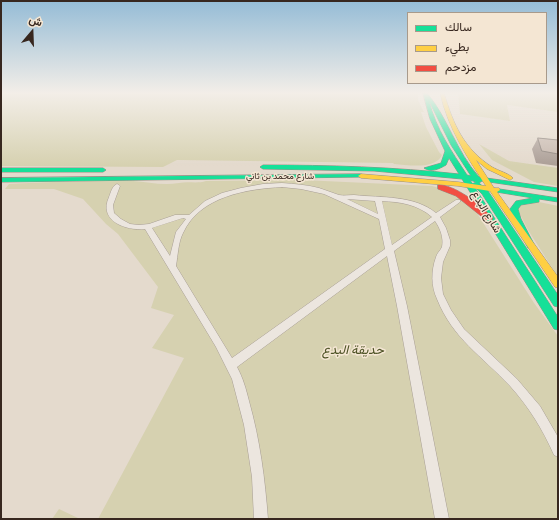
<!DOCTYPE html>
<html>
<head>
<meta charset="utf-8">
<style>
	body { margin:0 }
	#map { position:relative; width:559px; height:520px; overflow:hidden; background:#e4dacd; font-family:"IBM Plex Serif",Vazirmatn,serif }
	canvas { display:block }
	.frame { position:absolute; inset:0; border:2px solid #37271f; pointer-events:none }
	.legend { position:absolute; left:407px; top:12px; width:140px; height:72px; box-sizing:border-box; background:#f4e6d3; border:1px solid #a89a8b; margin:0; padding:5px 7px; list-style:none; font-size:12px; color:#37271f }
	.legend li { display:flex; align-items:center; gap:8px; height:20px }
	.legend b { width:20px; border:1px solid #a89a8b }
	.north { position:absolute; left:12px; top:12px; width:40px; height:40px; -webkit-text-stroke:3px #f4e6d3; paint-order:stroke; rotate:19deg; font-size:11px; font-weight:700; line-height:16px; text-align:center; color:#37271f }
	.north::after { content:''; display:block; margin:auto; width:14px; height:18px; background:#37271f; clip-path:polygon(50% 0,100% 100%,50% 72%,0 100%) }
</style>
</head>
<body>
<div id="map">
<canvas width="559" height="520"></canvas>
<div class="frame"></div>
<ul class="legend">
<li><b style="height:5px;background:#16e098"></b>سالك</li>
<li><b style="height:5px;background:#ffcf43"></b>بطيء</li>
<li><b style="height:5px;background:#f24e42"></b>مزدحم</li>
</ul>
<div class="north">ش</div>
</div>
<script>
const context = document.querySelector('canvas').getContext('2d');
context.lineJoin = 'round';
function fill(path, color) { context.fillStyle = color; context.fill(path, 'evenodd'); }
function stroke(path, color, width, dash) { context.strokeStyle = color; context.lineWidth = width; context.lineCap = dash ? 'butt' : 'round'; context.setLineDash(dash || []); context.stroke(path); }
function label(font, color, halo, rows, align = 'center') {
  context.font = font + ' "IBM Plex Serif",Vazirmatn,serif'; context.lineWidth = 3; context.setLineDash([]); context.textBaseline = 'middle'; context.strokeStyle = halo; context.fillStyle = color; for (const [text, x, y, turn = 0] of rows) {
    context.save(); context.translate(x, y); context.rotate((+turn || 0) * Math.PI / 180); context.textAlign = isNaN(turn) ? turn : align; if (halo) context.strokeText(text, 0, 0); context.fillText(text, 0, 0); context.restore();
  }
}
const green = new Path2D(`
	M1,93H418V100L424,112H421L426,127L439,152L442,155C435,170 408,165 394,164L393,163L177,160L163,167L1,166Z
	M458,93H558V112L507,105L510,121L460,114Z
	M479,144L509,161L558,168V186L534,182L492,160Z
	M302,180L432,186L450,191L475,210L534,303L558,336V519H98L184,358L152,348L174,315L151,308L158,287L118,234L106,224L83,199L54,189H5L9,184C50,182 92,180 133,181C148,182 163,186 179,183C188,181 197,184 206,181Z
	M539,202L558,206V277L528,230L517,208L519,206Z
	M59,509L80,519H52Z`);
const street = new Path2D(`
	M282,183C295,184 307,185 319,188C326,190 332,193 339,195C343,196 349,195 354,195C382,198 414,195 436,213L456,200H460V202L440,217L446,228L450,240V246L443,262L441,278L443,294L451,310L464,329L517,379L540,406L558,437V457L554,455C543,430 529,407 510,386C482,356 453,339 437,299C431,286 431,271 436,257C437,253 440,251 442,247C444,238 440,228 435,221L394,251L407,306L449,519H435L397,306L387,256L237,367C243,378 246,389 249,401C260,440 265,479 268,519H254L252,477L244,425L232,379L216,347L145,229C126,231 98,221 109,197C111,192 112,186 117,184L119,185L120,186L113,205L114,213L121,219L130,224L139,225L149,224L175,215H189L205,201L222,193L241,188L263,184ZM282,187L301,189L324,194L379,219L385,249L232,358L176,266C178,255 178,243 183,233C200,196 247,189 282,187ZM347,199L375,201L378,214ZM382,201C400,202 417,204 432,217L392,245ZM183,218L186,219L176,232L170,256L152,228Z`);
const fast = new Path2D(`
	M423,93H427C448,118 456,151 479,177L558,188V192L482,181L479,183L488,191L558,295V307L554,306L482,194L472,184L476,182L470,180L558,317V330L554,329L462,179L374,171L263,169L260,167L263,165C329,165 394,167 459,174L449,158L446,165C439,169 431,173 424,168L441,163L445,151L430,119ZM429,101L451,145L471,176L467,175C452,152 436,129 429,101Z
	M1,168H103L106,170L103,172H1Z
	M361,174L363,175V177L1,182V178Z
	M493,188L558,198V202L539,199V202L521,205L518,209L521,219L535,246L534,248H528L527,246L513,219L510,209L516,201L533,198L496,192H493Z`);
const slow = new Path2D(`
	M440,93H444C453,124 464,149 492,167C499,171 508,173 513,178L510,180L508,179L487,169L476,160L494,188H499L500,190L497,192L558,277V288L555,287L490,191L458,186L361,178L358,176L361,174L458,182L486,186C467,157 448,128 440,93Z`);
const jam = new Path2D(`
	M438,185C453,183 484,207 493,218L492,220H486L456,196L438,189Z`);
const wall = new Path2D(`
	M538,138L558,140V166L536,163L532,149Z`);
const building = new Path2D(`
	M538,138L558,140V154L542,151Z`);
const farStreetnames = [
	["شارع محمد بن ثاني",280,176]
];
const streetNames = [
	["شارع البدع",486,212,59]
];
const nearParknames = [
	["حديقة البدع",353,350]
];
fill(green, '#d6d1b0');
stroke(street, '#a99f96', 1);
stroke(fast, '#988f86', 1);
stroke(slow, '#988f86', 1);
stroke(jam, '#988f86', 1);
fill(street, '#ece6df');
fill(fast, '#16e098');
fill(slow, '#ffcf43');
fill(jam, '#f24e42');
fill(wall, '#ab9e96');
fill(building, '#c7b8ae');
stroke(building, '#8b817a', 1);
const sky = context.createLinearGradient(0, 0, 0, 166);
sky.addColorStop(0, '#95bcd6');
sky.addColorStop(0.56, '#f3eee8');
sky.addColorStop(1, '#f3eee800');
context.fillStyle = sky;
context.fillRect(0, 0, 559, 166);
label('9px', '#37271f', '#f4e6d3', farStreetnames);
label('11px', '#37271f', '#f4e6d3', streetNames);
label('italic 13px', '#4e5326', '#f4e6d3', nearParknames);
</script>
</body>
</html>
